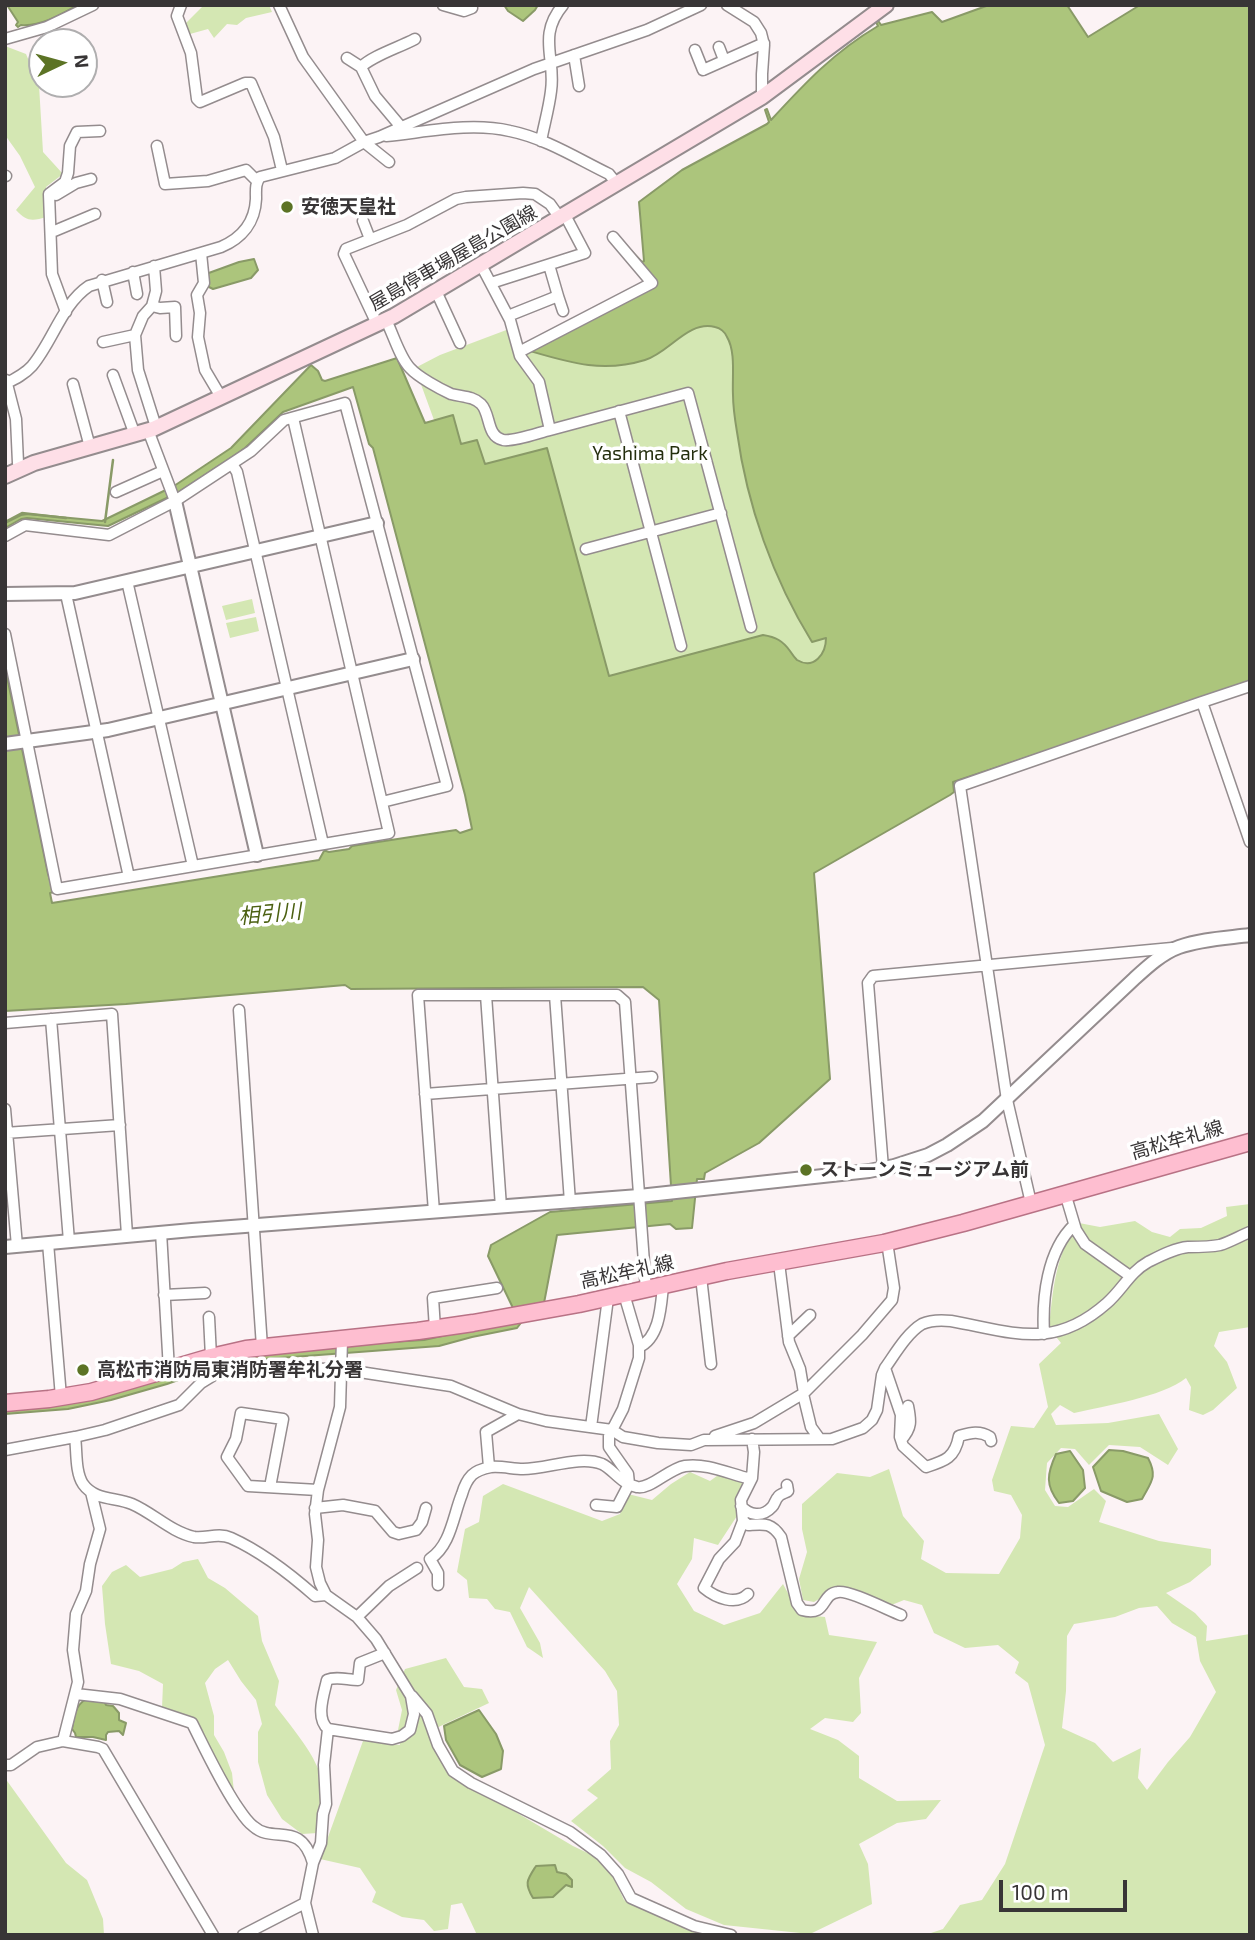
<!DOCTYPE html>
<html>
<head>
<meta charset="utf-8">
<style>
	body { margin:0 }
	#map { position:relative; width:1255px; height:1940px; overflow:hidden; background:#fcf3f5; font-family:"Exo 2",sans-serif }
	canvas { display:block }
	.frame { position:absolute; inset:0; border:7px solid #383536; pointer-events:none }
	.north { position:absolute; left:28px; top:28px; width:70px; height:70px; box-sizing:border-box; background:#fff; border:2px solid #afaeaf; border-radius:50%; rotate:85deg; font-size:19px; font-weight:700; line-height:28px; text-align:center; color:#383536 }
	.north::after { content:''; display:block; margin:auto; width:24px; height:32px; background:#5c7325; clip-path:polygon(50% 0,100% 100%,50% 72%,0 100%) }
	.scale { position:absolute; left:999px; top:1880px; width:128px; height:32px; box-sizing:border-box; border:4px solid #383536; border-top:0; padding-left:9px; font-size:21px; line-height:24px; white-space:nowrap; color:#383536; -webkit-text-stroke:5px #fff; paint-order:stroke }
</style>
</head>
<body>
<div id="map">
<canvas width="1255" height="1940"></canvas>
<div class="frame"></div>
<div class="north">N</div>
<div class="scale">100 m</div>
</div>
<script>
const context = document.querySelector('canvas').getContext('2d');
context.lineJoin = 'round';
function fill(path, color) { context.fillStyle = color; context.fill(path, 'evenodd'); }
function stroke(path, color, width, dash) { context.strokeStyle = color; context.lineWidth = width; context.lineCap = dash ? 'butt' : 'round'; context.setLineDash(dash || []); context.stroke(path); }
function label(font, color, halo, rows, align = 'center') {
  context.font = font + ' "Exo 2","Noto Sans JP",sans-serif'; context.lineWidth = 7; context.setLineDash([]); context.textBaseline = 'middle'; context.strokeStyle = halo; context.fillStyle = color; for (const [text, x, y, turn = 0] of rows) {
    context.save(); context.translate(x, y); context.rotate((+turn || 0) * Math.PI / 180); context.textAlign = isNaN(turn) ? turn : align; if (halo) context.strokeText(text, 0, 0); context.fillText(text, 0, 0); context.restore();
  }
}
const green = new Path2D(`
	M204,5H269L272,12L246,18L237,25L227,24L214,38L208,29L190,34L185,24Z
	M5,46L26,54L39,85L43,152L63,174L46,187L47,217C32,221 27,222 16,210L35,187L20,156L5,135Z
	M688,319L732,328L827,637L824,655L812,664L608,678L547,449L485,465L461,444L453,415L434,420L415,368L440,355L509,329L522,352Z
	M252,599L255,613L226,620L222,606Z
	M256,617L259,631L230,638L226,623Z
	M1250,1204V1327L1219,1332L1214,1346L1227,1362L1237,1388L1213,1410L1203,1415L1189,1410L1191,1387L1186,1378C1162,1397 1105,1406 1074,1413L1060,1405L1051,1414L1056,1425L1108,1423L1159,1414L1178,1449L1168,1465L1140,1447L1109,1445L1089,1465L1075,1449L1061,1448L1047,1463L1045,1490L1055,1506L1068,1507L1094,1489L1106,1501L1099,1522L1159,1541L1211,1549V1565L1190,1582L1166,1593L1195,1613L1207,1626L1206,1641L1250,1634V1935H925L943,1929L960,1905L982,1900L1005,1864L1045,1745L1028,1683L1015,1673L1019,1662L998,1645L965,1648L934,1633L922,1605L904,1600L889,1606L839,1587L814,1602L803,1600L799,1579L807,1552L802,1529V1504L837,1473L870,1477L889,1469L903,1516L924,1541L921,1559L946,1573L999,1574L1020,1538L1022,1515L1011,1495L994,1491L992,1480L1011,1426L1034,1428L1048,1407L1039,1364L1061,1343L1049,1328C1053,1290 1055,1254 1079,1223L1100,1227L1135,1221L1152,1232L1170,1237L1180,1229L1201,1228L1227,1216L1226,1207ZM1157,1606L1172,1623L1196,1637L1200,1661L1216,1692L1190,1737L1168,1762L1147,1790L1138,1778L1141,1748L1113,1762L1095,1743L1062,1728L1066,1691L1067,1636L1074,1624L1115,1617L1139,1608Z
	M690,1472L710,1481L721,1473L745,1483L737,1516L718,1545L694,1538L692,1559L677,1584L694,1611L724,1625L760,1613L783,1584C796,1607 797,1615 825,1617L829,1635L877,1642L859,1678L861,1713L853,1722L825,1718L810,1729L838,1740L859,1756V1778L897,1801L941,1800L926,1819L897,1823L859,1844L868,1864L872,1904L810,1934L724,1925L686,1909L651,1882L625,1868L603,1846L571,1821L598,1798L587,1790L611,1769L610,1741L619,1725L617,1691L605,1671L529,1587L520,1608L540,1643L543,1658L527,1647L510,1612L495,1609L487,1599L469,1598L467,1580L457,1572L465,1529L479,1522L483,1496L503,1484L602,1521L620,1514L628,1494L652,1500L671,1484Z
	M198,1559L208,1578L225,1588L258,1616L262,1641L279,1681L275,1705C289,1724 311,1749 319,1771C325,1788 320,1815 318,1833L302,1834L282,1819L267,1795L258,1762V1732L262,1724L256,1700L241,1681L228,1660L215,1669L205,1683L214,1716V1735L224,1752L232,1773L234,1792L192,1718L162,1708L163,1684L139,1671L111,1664L105,1624L102,1586L112,1572L126,1565L140,1577L172,1569L183,1562Z
	M446,1658L464,1687L482,1689L489,1703L428,1732L442,1763L456,1779L480,1791L573,1846L594,1856L613,1876L624,1900L689,1929L711,1935H477L462,1903L451,1905L448,1929L434,1931L424,1920L402,1917L372,1902L376,1892L360,1868L320,1859L363,1741L400,1745L398,1730L402,1710L396,1690L405,1669Z
	M5,1778L66,1863L87,1880L103,1919L104,1935H5Z`);
const water = new Path2D(`
	M7,5H78C62,14 40,27 21,25L18,27L16,25L18,22Z
	M504,5H538L535,10L523,21L508,11Z
	M989,5H1067L1088,37L1140,5H1250V683L953,782L954,792L950,795L814,873L830,1079L759,1143L705,1173L704,1179H697L692,1228L676,1229L670,1224L557,1235L544,1303L534,1306L517,1328L472,1337L439,1346L252,1360L215,1367L167,1384L111,1400L68,1409L5,1414V1408L213,1360L340,1345L424,1340L505,1322L513,1308L488,1256L491,1245L550,1212L672,1201L659,1000L643,987L351,989L345,985L126,1004L5,1011V667L48,874L54,892L50,893L52,903L319,860L324,851H326L329,852L349,849L352,846L456,830L460,833L472,829L465,795L373,448L369,444L353,387L283,412L245,448L235,455L177,493L108,526L27,518L21,519L5,528V523L21,515L28,514L102,521L174,486L231,448L311,365L318,371L322,380L325,381L397,358L425,423L453,415L461,444L477,440L485,464L547,448L609,676L763,635C776,637 783,641 790,651C792,654 795,658 797,660C814,670 826,654 826,638L812,642C773,579 747,505 737,432C735,420 733,407 733,395C732,377 736,352 727,337C725,332 720,328 715,327C688,320 669,353 645,360C603,373 571,363 530,351L655,285L617,236L642,262L644,261L639,202L682,170L767,124L769,122L765,110L767,109L771,120C805,83 834,52 878,26L875,20L877,19L881,25L932,12L942,22Z
	M254,259L258,270L251,278L213,289L207,286L206,274L239,262Z
	M1109,1450L1123,1451L1148,1458C1158,1477 1151,1482 1142,1499L1127,1502L1101,1491L1093,1467Z
	M1070,1451L1083,1470L1085,1488L1073,1501L1059,1503C1045,1485 1047,1474 1056,1454Z
	M86,1699L104,1701L106,1705L113,1706L119,1713V1720L126,1723L123,1735L119,1731L108,1732L106,1735V1740L93,1737H76L75,1733L72,1729C74,1716 75,1706 86,1699Z
	M479,1710L496,1734L503,1751L501,1769L482,1777L460,1765L446,1740L444,1726Z
	M555,1865L557,1872L566,1874L572,1880V1887L566,1885L553,1897L533,1898C524,1883 527,1880 536,1866Z`);
const stream = new Path2D(`
	M5,522L22,513L66,518
	M105,522L113,460`);
const minor = new Path2D(`
	M181,5L177,16L191,53L197,99L200,102L245,83H251L274,137L282,170
	M279,5L303,57L364,142L389,162
	M443,5L464,11L472,8L470,5
	M727,5L754,22L761,33L764,45L762,74V97
	M5,39L47,27L93,5
	M719,47L724,60
	M695,50L703,70L764,43
	M574,55L579,86
	M347,58L361,67L375,96L401,127
	M361,67C374,55 398,48 415,39
	M386,136C427,132 470,122 510,131C545,138 578,159 609,174L617,184
	M541,141C544,125 549,108 551,91C556,58 537,36 563,5
	M157,146L165,184L208,181L246,170L257,181
	M5,176H6
	M56,195L76,183L91,179
	M363,221L370,239
	M52,232L95,214
	M201,253L204,283L197,295L200,313L198,337L205,370L221,397
	M481,265L510,320L520,356L539,382L550,430L688,393L751,627
	M154,266L156,291L152,306L143,316L135,335L138,370L156,427
	M133,272L137,294
	M102,280L107,302
	M491,283L585,253L565,215
	M436,291L460,343
	M558,296L563,311
	M152,306L160,308L175,307L176,336
	M66,312L52,274L49,194L65,182L68,173L70,146L77,132L100,131
	M508,316L558,296L549,265
	M386,320C393,334 400,358 410,368C418,377 440,389 451,394C462,397 473,396 481,404C491,414 486,436 503,440C513,442 538,433 550,430
	M377,324L344,254L346,249L407,225L456,199L466,197L523,193L535,194L550,204L560,218
	M103,342L135,335
	M519,352L652,283L613,237
	M113,375L135,435
	M6,380L16,419L18,463L21,468
	M5,384C15,379 25,374 32,366C53,341 62,304 89,286L221,247C242,238 255,222 256,199C256,190 255,184 260,177L335,158L364,142L379,137L534,69L647,30L701,5
	M73,384L90,447
	M619,411L681,646
	M148,430L175,501
	M232,464L237,472L323,844
	M116,492L163,471
	M5,536L25,525L109,535L175,501L251,451L284,420L345,403L447,786L382,802
	M586,549L721,513
	M127,581L193,866
	M66,594L129,877
	M5,634L57,889L389,833L293,418
	M1250,686L1202,702L1250,842
	M486,995L501,1207
	M555,995L570,1202
	M239,1010L262,1347
	M51,1019L69,1241
	M5,1023L112,1014L127,1235
	M425,1094L652,1077
	M5,1109L17,1246
	M5,1133L120,1125
	M883,1168L868,983L873,976L1172,948
	M1065,1193L1076,1230L1085,1244L1130,1276
	M1031,1203L1007,1100L960,786L1202,702
	M434,1212L418,995H617L625,1002L646,1290
	M161,1232L169,1370
	M48,1243L61,1397
	M701,1277L711,1364
	M164,1295L205,1293
	M209,1317L211,1357
	M435,1329L433,1298L497,1288
	M1044,1334C1042,1298 1047,1251 1074,1225
	M788,1336L810,1315
	M639,1347C660,1338 661,1305 663,1286
	M885,1368L901,1415L900,1437L903,1446L926,1467C945,1461 955,1458 959,1436C970,1433 979,1430 990,1437L991,1441
	M804,1393L862,1335L892,1300L894,1288L887,1242
	M803,1394L811,1427L819,1438
	M591,1427L608,1298
	M715,1436L754,1423L804,1393L800,1369L789,1342L779,1263
	M75,1437C77,1451 75,1472 83,1484C95,1501 116,1497 132,1504C153,1513 171,1532 194,1537C206,1539 218,1532 231,1538C262,1552 289,1573 315,1596L326,1595
	M752,1439L754,1452L752,1478L741,1500L743,1521L748,1525C764,1524 771,1522 781,1537L797,1603L802,1610C828,1617 820,1594 838,1592C849,1590 888,1610 901,1615
	M901,1440C912,1428 911,1421 908,1406
	M5,1450L75,1437L105,1430L179,1405L201,1383L214,1375L241,1368L340,1369L451,1386L518,1414L546,1421L612,1430L623,1437L658,1443L691,1445L704,1440L832,1439L863,1428L872,1420L877,1410L882,1375L885,1368C895,1354 907,1333 922,1324C931,1320 942,1320 951,1321C1013,1332 1053,1351 1107,1303C1122,1290 1130,1272 1148,1262C1160,1256 1175,1248 1188,1247C1199,1247 1210,1247 1220,1245C1230,1242 1240,1236 1250,1232
	M489,1467L486,1432L518,1414
	M270,1487L283,1419L241,1413L236,1439L227,1457L248,1486L318,1490
	M596,1505L617,1507L629,1484L628,1474L609,1447V1436L623,1409L639,1358V1345L624,1294
	M741,1506C749,1515 762,1518 772,1507C775,1504 775,1500 778,1497C780,1494 785,1493 788,1491L787,1485
	M315,1508L343,1505L375,1511L393,1532L399,1534L416,1530L422,1522L426,1508
	M743,1521L735,1542L719,1559L704,1588C716,1598 736,1606 748,1594
	M438,1585V1573L430,1559C451,1545 453,1516 462,1494C464,1487 467,1480 472,1475C476,1471 486,1468 491,1467C502,1466 513,1469 523,1469C547,1469 580,1455 602,1464C613,1469 621,1484 637,1487C650,1490 668,1469 685,1466C708,1463 729,1474 751,1479
	M357,1617L389,1586L417,1568
	M76,1694L120,1699L192,1723C206,1751 219,1779 236,1805C241,1812 246,1821 253,1826C274,1845 300,1819 313,1863
	M412,1696L427,1714L438,1745L453,1771L471,1783L570,1832L601,1855L618,1874L631,1898L694,1926L731,1935
	M328,1729C315,1718 324,1694 327,1680C336,1676 348,1680 358,1680L360,1663L385,1653
	M63,1741L78,1682L73,1650L76,1614L86,1591L90,1564L100,1529L91,1492
	M5,1765H11L37,1747L63,1741L98,1747L103,1749L213,1935
	M243,1935L305,1903
	M313,1935L305,1903L313,1863L321,1843L323,1814L326,1804L324,1765L328,1729L392,1739L402,1736L410,1730L414,1714L411,1696L376,1639L357,1617L326,1595L320,1583L316,1567L318,1540L315,1514L318,1490L340,1407L342,1340`);
const tertiary = new Path2D(`
	M175,501L257,855
	M5,594L75,593L377,523
	M5,744L108,730L413,659
	M5,1247L192,1230L639,1196L869,1171L894,1166L928,1155L947,1145L983,1121L1134,979C1146,968 1162,953 1179,947C1201,939 1227,938 1250,935`);
const secondary = new Path2D(`
	M5,476L34,463L153,429L394,316L762,97L886,5`);
const primary = new Path2D(`
	M5,1403L49,1399L91,1392L211,1357L246,1349L418,1331L473,1323L579,1304L727,1271L884,1243L963,1223L1250,1142`);
const markers = [
	[287,207,7,"#5c7325"],
	[806,1170,7,"#5c7325"],
	[83,1370,7,"#5c7325"]
];
const poiNames = [
	["安徳天皇社",301,207],
	["ストーンミュージアム前",820,1170],
	["高松市消防局東消防署牟礼分署",97,1370]
];
const streetNames = [
	["屋島停車場屋島公園線",453,258,-30],
	["高松牟礼線",1177,1140,-16],
	["高松牟礼線",627,1272,-12]
];
const parkNames = [
	["Yashima Park",650,454]
];
const waterNames = [
	["相引川",270,914,-5]
];
fill(green, '#d4e7b3');
fill(water, '#acc57c');
stroke(water, '#899a67', 2);
stroke(stream, '#899a67', 2.5);
stroke(minor, '#948c8e', 13);
stroke(tertiary, '#948c8e', 16);
stroke(secondary, '#948c8e', 18);
stroke(primary, '#b87285', 19);
stroke(minor, '#fff', 10);
stroke(tertiary, '#fff', 12);
stroke(secondary, '#fedfe7', 14);
stroke(primary, '#febed0', 16);
for (const [x, y, r, color] of markers) { const dot = new Path2D(); dot.arc(x, y, r, 0, 2 * Math.PI); context.fillStyle = color; context.fill(dot); stroke(dot, '#fff', 2.5); }
label('bold 19px', '#383536', '#fff', poiNames, 'left');
label('19px', '#383536', '#fff', streetNames);
label('19px', '#242e0e', '#fff', parkNames);
label('italic 21px', '#4b6011', '#fff', waterNames);
</script>
</body>
</html>
